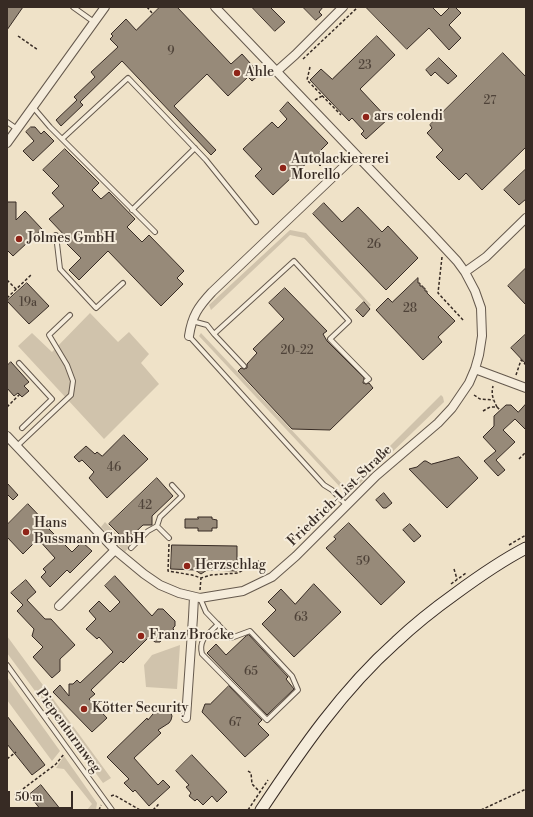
<!DOCTYPE html>
<html>
<head>
<meta charset="utf-8">
<style>
	body { margin:0 }
	#map { position:relative; width:533px; height:817px; overflow:hidden; background:#efe2c8; font-family:"Libre Bodoni",serif }
	canvas { display:block }
	.frame { position:absolute; inset:0; border:8px solid #372b24; pointer-events:none }
	.scale { position:absolute; left:8px; top:791px; width:65px; height:18px; box-sizing:border-box; border:2px solid #372b24; border-top:0; padding-left:5px; font-size:12px; line-height:14px; white-space:nowrap; color:#372b24; -webkit-text-stroke:3px #f5ecdb; paint-order:stroke }
</style>
</head>
<body>
<div id="map">
<canvas width="533" height="817"></canvas>
<div class="frame"></div>
<div class="scale">50 m</div>
</div>
<script>
const context = document.querySelector('canvas').getContext('2d');
context.lineJoin = 'round';
function fill(path, color) { context.fillStyle = color; context.fill(path, 'evenodd'); }
function stroke(path, color, width, dash) { context.strokeStyle = color; context.lineWidth = width; context.lineCap = dash ? 'butt' : 'round'; context.setLineDash(dash || []); context.stroke(path); }
function label(font, color, halo, rows, align = 'center') {
  context.font = font + ' "Libre Bodoni",serif'; context.lineWidth = 4; context.setLineDash([]); context.textBaseline = 'middle'; context.strokeStyle = halo; context.fillStyle = color; for (const [text, x, y, turn = 0] of rows) {
    context.save(); context.translate(x, y); context.rotate((+turn || 0) * Math.PI / 180); context.textAlign = isNaN(turn) ? turn : align; if (halo) context.strokeText(text, 0, 0); context.fillText(text, 0, 0); context.restore();
  }
}
const green = new Path2D(`
	M290,230L306,233L371,305L369,307L304,238L290,235L211,310L209,305Z
	M90,313L118,342L129,332L149,354L141,363L159,384L104,439L18,346L32,333L52,352Z
	M201,333L343,485L341,488L199,336Z
	M441,395L443,397L444,402L355,488L348,492L346,490Z
	M105,522L129,547L125,552L101,527Z
	M7,636L111,778L103,783L7,653Z
	M180,645L177,689L146,687L144,665L152,655Z
	M7,677L60,751L52,761L7,700Z
	M64,756L97,803L96,810H87L92,804L64,769L56,768Z`);
const building = new Path2D(`
	M7,7H23L7,30Z
	M160,7H177L231,64L242,54L260,74L252,81L248,77L228,96L207,74L174,106L216,150L211,155L122,61L80,102L83,105L61,126L56,120L77,100L74,97L95,77L91,72L118,47L110,39L113,36L111,34L126,19L136,30Z
	M252,7H270L285,22L275,31Z
	M303,7H323L319,12L322,15L316,20Z
	M366,7H432L441,16L450,7H455L461,13L449,25L461,38L449,50L429,28L407,49Z
	M377,36L395,55L360,89L388,119L366,139L361,134L364,131L352,118L349,121L310,80L321,69L332,79Z
	M503,53L526,77V147L482,190L466,173L459,180L436,157L443,150L427,133L432,128L430,125Z
	M439,58L457,76L448,84L435,72L431,76L426,70Z
	M288,102L328,143L319,152L326,160L320,166L312,158L273,195L255,176L262,169L243,149L272,122L278,128L287,119L280,111Z
	M31,127H35L41,134L44,131L54,141L33,161L23,151L34,141L26,132Z
	M65,149L99,183L92,190L101,199L109,192L135,219L127,227L142,242L149,235L184,271L177,278L183,284L161,306L108,251L79,280L69,270L81,258L65,242L68,239L49,219L64,206L52,193L59,186L43,170Z
	M526,169V199L519,205L504,190Z
	M7,202H16V220L25,211L42,229L13,256L7,250Z
	M324,203L342,222L358,207L382,232L388,226L418,258L386,290L313,214Z
	M526,268V305L508,286Z
	M418,278V283H420V286H423V288H425V291H427V293L455,321L438,337L442,342L423,360L376,310L388,298L392,302Z
	M27,283L49,306L29,324L7,301Z
	M285,288L327,331L323,334L327,341L364,378L363,383L366,384L369,383L373,388L330,430L292,429L238,371L241,368L244,369L247,368V364L257,353L253,349L284,319L269,303Z
	M364,302L370,309L363,317L356,310Z
	M526,334V364L511,348Z
	M11,362L29,382L24,386L29,391L22,397L18,393L14,396L7,388V366Z
	M526,404V430L515,419L503,430L515,442L496,460L505,470L498,476L484,461L496,451L483,437L494,426V416L506,405H511L518,412Z
	M124,435L148,459L107,498L89,478L94,472L82,460L79,462L74,457L86,446L95,454L97,452L102,456Z
	M459,457L478,478L447,508L409,469L417,467L424,461H426L431,464Z
	M157,478L173,496L152,516V525H143L126,541L109,524Z
	M7,483L18,495L13,500L7,494Z
	M384,493L392,503L386,508H383L376,500Z
	M28,504L50,527L49,529L72,552L82,542L92,551L70,573L67,570L50,587L41,577L46,572L43,569L55,558L38,539L23,554L7,537V525Z
	M198,517H212V519L217,520V528H212V531H198V528H185V519H198Z
	M349,523L405,582L381,605L326,548L336,539L334,537Z
	M410,524L421,536L414,542L403,530Z
	M172,545L237,546V571L207,570L201,574L195,570L171,569Z
	M115,576L152,616L158,609H163L175,621V626L173,628L174,631L170,635L167,633L160,642H155L149,637L123,663L121,661L91,690L95,694L89,699L107,718L92,732L53,692L60,685L69,696V684H73L77,680L80,683L113,652L99,637L97,639L86,629L96,619L89,611L99,601L110,612L120,602L105,586Z
	M26,580L36,592L27,600L45,619H51L75,645L60,659V671L52,678L33,657L43,647L32,636L34,629L17,611L23,605L11,593Z
	M314,584L341,612L294,657L262,624L276,610L268,602L281,589L295,604Z
	M249,635L288,677L286,679L294,689L267,715L207,653L216,644L226,655L246,636Z
	M229,686L262,720L258,724L269,735L245,757L202,712L205,704H210Z
	M163,707L170,711L172,716L171,720L169,723L158,730L161,733L134,758L158,785L163,780L170,787L149,806L135,790L133,792L124,783L129,779L107,757L147,718L148,720L157,709Z
	M7,716L45,765L32,775L7,744Z
	M192,755L227,792L217,802L212,796L203,805L197,799L195,801L189,796L191,793L186,787L189,785L176,771Z
	M41,785L61,810H41L29,795Z`);
const path = new Path2D(`
	M147,7L152,13
	M18,36L38,50
	M303,59L358,7
	M310,67L307,80L341,115
	M315,100L322,96
	M442,257L438,293L464,321
	M7,280L17,290
	M7,298L32,274
	M516,375L521,360L526,365
	M474,395L480,399L493,400
	M7,407L20,394
	M497,407L500,410
	M483,411L490,407H497C493,399 491,395 493,386
	M519,459L526,452
	M169,544L168,571L192,575L201,578L211,575L238,573L259,561
	M509,545L526,535
	M454,569L457,579
	M451,584L466,573
	M200,590L201,578
	M36,696L45,690
	M7,759L16,752
	M248,771L251,773L252,784L260,792
	M15,795L56,764L64,754
	M111,796L114,795L140,810
	M99,810L101,805
	M153,810L158,805L157,803
	M248,810L268,780
	M481,810L526,789`);
const lane = new Path2D(`
	M73,7L94,22
	M33,107L50,127L155,232
	M7,122L17,129
	M62,139L128,78L206,160L256,222
	M132,210L195,148
	M56,235L60,269L96,308L123,283
	M192,321L207,325L214,334L294,261L349,321L330,339L369,379L366,381
	M214,334L244,366
	M189,336L324,485L332,490L346,505
	M19,363L52,399L22,428
	M17,446L71,395L73,381L67,365L49,335L70,315
	M157,526L160,517L182,496L172,485
	M131,548L148,531L157,526L169,538
	M200,598L206,612L231,638L250,631L292,676L298,690L267,720L202,654C198,639 209,634 218,624
	M7,665L112,810`);
const street = new Path2D(`
	M277,71L295,55L343,7
	M7,143L105,7
	M465,272L486,257L526,218
	M189,336C192,316 198,307 212,292L356,155
	M475,369L526,388
	M7,436L115,550L144,574L160,585L179,593L200,598L243,591L272,577L296,556L376,476L438,423L452,408L469,383L475,369L479,355L482,336L481,308L475,291L465,272L457,261L430,232L215,7
	M59,606L115,550
	M186,718L193,617L194,597`);
const secondary = new Path2D(`
	M261,810C301,750 342,690 396,642C414,625 434,609 455,594C478,577 501,561 526,548`);
const markers = [
	[237,73,4,"#8f2418"],
	[366,117,4,"#8f2418"],
	[283,168,4,"#8f2418"],
	[19,239,4,"#8f2418"],
	[26,532,4,"#8f2418"],
	[187,566,4,"#8f2418"],
	[141,636,4,"#8f2418"],
	[84,709,4,"#8f2418"]
];
const numberNames = [
	["9",171,52],
	["23",365,66],
	["27",490,101],
	["26",374,245],
	["19a",28,303],
	["28",410,309],
	["20-22",297,351],
	["46",114,468],
	["42",145,506],
	["59",363,562],
	["63",301,618],
	["65",251,672],
	["67",235,723]
];
const poiNames = [
	["Ahle",245,73],
	["ars colendi",374,117],
	["Autolackiererei",291,160],
	["Morello",291,176],
	["Jolmes GmbH",27,239],
	["Hans",34,524],
	["Bussmann GmbH",34,540],
	["Herzschlag",195,566],
	["Franz Brocke",149,636],
	["Kötter Security",92,709]
];
const streetNames = [
	["Friedrich-List-Straße",340,496,-44],
	["Piepenturmweg",68,731,54]
];
fill(green, '#d0c3ac');
fill(building, '#978a79');
stroke(building, '#372b24', 1);
stroke(lane, '#65594d', 6);
stroke(street, '#65594d', 10);
stroke(secondary, '#372b24', 13);
stroke(path, '#372b24', 1.5, [3, 2]);
stroke(lane, '#f5ecdb', 4);
stroke(street, '#f5ecdb', 8);
stroke(secondary, '#f5ecdb', 11);
for (const [x, y, r, color] of markers) { const dot = new Path2D(); dot.arc(x, y, r, 0, 2 * Math.PI); context.fillStyle = color; context.fill(dot); stroke(dot, '#f5ecdb', 1.5); }
label('12px', '#4f4339', null, numberNames);
label('14px', '#372b24', '#f5ecdb', poiNames, 'left');
label('14px', '#372b24', '#f5ecdb', streetNames);
</script>
</body>
</html>
